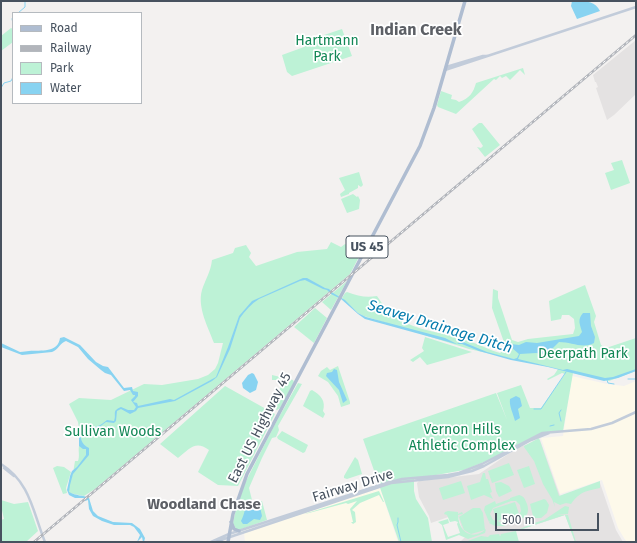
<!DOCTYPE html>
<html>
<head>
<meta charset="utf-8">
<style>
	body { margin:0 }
	#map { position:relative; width:637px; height:543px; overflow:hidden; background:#f3f1f0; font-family:"Fira Sans",sans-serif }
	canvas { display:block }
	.frame { position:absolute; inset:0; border:2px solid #47525f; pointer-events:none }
	.legend { position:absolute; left:12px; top:12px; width:130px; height:92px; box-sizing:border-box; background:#fff; border:1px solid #b5babf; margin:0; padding:5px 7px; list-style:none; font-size:12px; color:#47525f }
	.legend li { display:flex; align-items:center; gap:8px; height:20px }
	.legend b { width:20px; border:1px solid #b5babf }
	.scale { position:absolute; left:495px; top:513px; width:104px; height:18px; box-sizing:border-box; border:2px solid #47525f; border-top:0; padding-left:5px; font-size:12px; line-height:14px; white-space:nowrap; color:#47525f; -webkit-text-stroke:3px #fff; paint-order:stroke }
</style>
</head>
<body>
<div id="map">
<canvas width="637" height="543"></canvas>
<div class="frame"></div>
<ul class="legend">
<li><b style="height:5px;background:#afbdd1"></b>Road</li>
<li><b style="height:5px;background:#b2b5bb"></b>Railway</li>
<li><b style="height:11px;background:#bdf2d6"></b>Park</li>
<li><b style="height:11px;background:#88d3f1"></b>Water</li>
</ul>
<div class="scale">500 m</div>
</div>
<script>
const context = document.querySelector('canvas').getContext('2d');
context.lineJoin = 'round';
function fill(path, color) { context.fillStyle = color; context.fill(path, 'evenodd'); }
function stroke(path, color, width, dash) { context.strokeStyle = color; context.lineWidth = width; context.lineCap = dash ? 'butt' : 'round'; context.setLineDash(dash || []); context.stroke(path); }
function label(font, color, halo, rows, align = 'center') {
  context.font = font + ' "Fira Sans",sans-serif'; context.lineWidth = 3.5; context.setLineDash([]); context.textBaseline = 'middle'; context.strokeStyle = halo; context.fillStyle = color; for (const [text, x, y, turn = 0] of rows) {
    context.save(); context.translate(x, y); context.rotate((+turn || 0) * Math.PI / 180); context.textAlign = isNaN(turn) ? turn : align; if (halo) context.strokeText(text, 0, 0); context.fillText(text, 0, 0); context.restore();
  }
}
const commercial = new Path2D(`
	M572,376L607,384L624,386L636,381V542H627L624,538L618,528L602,480L560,494L541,438L563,436Z
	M380,488L398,542H245L244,533Z`);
const education = new Path2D(`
	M636,40V94L614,115L607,120L596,88L598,87L596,82H595L593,75Z
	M540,440L560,496L600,483L616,530L623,542H575L565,515L517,531L490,538L488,542H460L465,537L457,514L431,523L429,516L419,497L417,483L419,481L479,474L517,448Z`);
const green = new Path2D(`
	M11,28L13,29V42L1,51V36Z
	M342,29L352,56L292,76L287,72L282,55L304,47L321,36Z
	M523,68L525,75L520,70L510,80L506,76L502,78L500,76L496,80L494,79L456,114L438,107L437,105L441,91L452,95L451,99L456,100L459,102C470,98 473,93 476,83Z
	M479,123H482L500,145L485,157L477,147L481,148L483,146L472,129Z
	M622,160L630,183L611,190L605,173L614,170L611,163Z
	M359,172L363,185L361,187L358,185V188L349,193V194L341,197L340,194L345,190L339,178Z
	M353,194L357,197L358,196L360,200L359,209L347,213L341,199Z
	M331,242L341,247L345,244L361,253L350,274L95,489L84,496L69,493L68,488L73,473L75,461H78C80,456 78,451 79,446L82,445L80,437L81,430L79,429L78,422L69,404L79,398L111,400L144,384L162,385L198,379L208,375L215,369L218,363L223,343H214C208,327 197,307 202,290C205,280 211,271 212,260L233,253L235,248L246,245L251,253L249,257L256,266L297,252L327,249Z
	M347,281L331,310L322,302Z
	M585,285L596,316L594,322L601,345L606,348L636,338V371L609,381L573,373L563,431L547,432L489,460L464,470L414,479V491L416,499L428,518L432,542H399L363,439L496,393L507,420L497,393L521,385L530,408H541L565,374L562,373L548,380L547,379L554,375L558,369L469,349L364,316L358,313L342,298L345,293L347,292C358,296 366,298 377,296C401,334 434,328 471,342C481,345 489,350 500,353L506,348L492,308L493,289L498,291V298L512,340L518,342L528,339L573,334L575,328L574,319L569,315H562L561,319L551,321L549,301Z
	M315,308L327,318L314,343L294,327Z
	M425,337L472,352L427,365L420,357L413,362L410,360L424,351L422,348Z
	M338,366L350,402V404L341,407L338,396L328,382L318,376L321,371L327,367L330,370Z
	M272,375L293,380L294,382L280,408L277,410L274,408L275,407L281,384L279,380H272Z
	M298,383L302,384L278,426L279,430L276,437L272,438L262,458L249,488L253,504L262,501L267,520L239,530L236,529L233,523L236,509L245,483L274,426Z
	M225,386L275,414L238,486L218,485L198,472L209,450C195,440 190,449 178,458L160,444Z
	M312,390C321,395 326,401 323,411L325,414L323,418L303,406L310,391Z
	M282,431L308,445L305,452L303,453L278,439L277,437Z
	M539,438L559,496L600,481V488C587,491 580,491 571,504L566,503L560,505L554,502L555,507L552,499L543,484L534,461L524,447V446Z
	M355,457L358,460L362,474L347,479L344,478V476Z
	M509,463L514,475L492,483L488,471Z
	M57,466L64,467L71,472L66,488L67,493L63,494L53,468Z
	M529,466L535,484L524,488L517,470Z
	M483,473H485L486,479H488L492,492L490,493L493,499L484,495L471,500L467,486L480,482Z
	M461,481L465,493L443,500L439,488Z
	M501,482L509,486L512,491L499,497L496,491L495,483Z
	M379,491L384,502H383L379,495L360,503L352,510L355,512L356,522L353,524L351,522H353L350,509L357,501L348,504L346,503L309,513L304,514Z
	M519,495C524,496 525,499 527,504C532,519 518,520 506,523L505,526H495L489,523L491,520L489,522L484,510L485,506L495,501L496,504L510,499V498ZM511,501H516L520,505L521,511L519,515L501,522L493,520L490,514L493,508Z
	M544,499L546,500L549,505L547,513L541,518H535L533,516L530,504Z
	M1,500L14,504L28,502L38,531L26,542H1V520L4,519L1,506Z
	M515,502L519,514L497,521L493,509Z
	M565,506L569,507L568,514H556L568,515L576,542H575L565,515L516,531L519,542H465L481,536L488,537L490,535L499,534L500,536L501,534L516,531L531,524L544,520Z
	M473,508H480L483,513L485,530L471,534L464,530L459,517Z
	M448,511L458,512V514L462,512L463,514L458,515C459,533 473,541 486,529L485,533L468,539L459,535L446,540L442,525L438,522L448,519L449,523L443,525L448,537L460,533L457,524L458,522L455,521L450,522L447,515L444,514L445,512Z`);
const water = new Path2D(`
	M572,1C583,1 595,0 600,11L577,19L571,6Z
	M303,278H307L325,288L329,289L333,293L345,300L358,313L366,317L445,338L457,344L460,342H463L487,352L514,359L517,358L519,354L512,348L511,344L519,345L526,342L537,343L579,336L582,332C580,324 577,320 583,313H590L591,326L595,337L594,343C582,349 572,342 559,342L551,350L545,354L536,353L520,354L518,359L563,370L567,369L605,378L613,377L636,369V371L618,378L604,381L548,367L511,360L479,351L462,344H456L365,319L358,314L341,299L331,294L327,290L323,289L305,280L300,281L259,299C251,304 245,311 240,318L230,349L217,377L212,381L175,401L138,408L136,411L130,414L121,409L117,411L116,421L114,423L106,422L98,428L84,426L81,429C80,439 81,444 89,448V455L73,474L70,485L69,492C76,496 83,495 89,498L93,511L98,516L113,522L132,523L140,529L145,538L144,542H143L142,537L137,542L140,535L134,527L130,525H114L102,521L93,516L89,509L88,500L85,501L84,498H75L69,495L67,490L70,476L72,471L77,467L86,455V449H83L79,446V435L81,427C87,423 92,429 98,426C101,425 104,422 107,420L114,421C117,414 111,411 121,407L128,410H134L136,407L131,400L135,396V395H133L130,390L124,391L111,375L105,373L101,370L88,359L78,347L66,341C60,343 58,350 52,352L22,355L1,347V343L20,352C24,352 26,351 29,351C41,350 58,353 60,338L64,337L80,345L96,362L103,366L108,367L124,388L132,387L133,391L138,392V396L133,402L137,403L138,406L170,399L174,400L216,377L228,347L239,316L252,301Z
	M334,369L337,370L339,382L347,400L343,403L339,390L326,376L327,373L332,372Z
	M252,373L254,374L258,382L256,390L250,393L243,388L242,383L248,375Z
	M516,396L520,398L522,406L518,409L520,418L515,421C513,413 509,406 510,399Z
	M248,499L250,501L251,506L260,507L262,516L260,520L254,519L247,524H243L241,521C245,514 245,506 248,499Z`);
const stream = new Path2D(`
	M18,13L25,7V1
	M13,16L12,19L13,23
	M1,88L4,83L11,81L13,77
	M628,379H636
	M607,380L608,383L614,384
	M534,409H541L566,372
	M561,421L559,413L561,410
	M550,426L554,425
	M398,518V522L397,525L401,542`);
const secondary = new Path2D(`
	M446,67L483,56H487
	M445,70L636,7
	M1,464C30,482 33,512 45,542
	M4,468L14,476
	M218,541L391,483L448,477L472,471L484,466L531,440L549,433
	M211,542L229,534L386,483L402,479L448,475L459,473L482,464L542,433L591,429L612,423L636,412`);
const primary = new Path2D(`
	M231,522L234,529L239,531
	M217,542H222
	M228,542L233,514L247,474L420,146L434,108L465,1`);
const rail = new Path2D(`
	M34,542L636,35`);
const shields = [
	[367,247,42]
];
const shieldNames = [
	["US 45",367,247]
];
const parkNames = [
	["Hartmann",327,41],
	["Park",327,57],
	["Deerpath Park",583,354],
	["Vernon Hills",462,430],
	["Athletic Complex",462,446],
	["Sullivan Woods",113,432]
];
const streetNames = [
	["East US Highway 45",260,428,-63],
	["Fairway Drive",353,486,-17]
];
const waterNames = [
	["Seavey Drainage Ditch",440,327,17]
];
const neighbourhoodNames = [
	["Woodland Chase",204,505]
];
const quarterNames = [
	["Indian Creek",416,31]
];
fill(commercial, '#fdf9ea');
fill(education, '#e4e2e2');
fill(green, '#bdf2d6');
fill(water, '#88d3f1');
stroke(stream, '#88d3f1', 1);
stroke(secondary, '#c2ccda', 2.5);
stroke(primary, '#afbdd1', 3.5);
stroke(rail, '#b2b5bb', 2.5);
stroke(rail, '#fff', 1, [3]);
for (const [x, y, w] of shields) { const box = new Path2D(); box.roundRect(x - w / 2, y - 11, w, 22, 3); context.fillStyle = '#fff'; context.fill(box); stroke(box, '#47525f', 1); }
label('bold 13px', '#47525f', null, shieldNames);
label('14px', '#128756', '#fff', parkNames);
label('14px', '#47525f', '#fff', streetNames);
label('italic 15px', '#057cad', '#fff', waterNames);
label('bold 15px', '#5d6066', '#fff', neighbourhoodNames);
label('bold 16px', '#5d6066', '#fff', quarterNames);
</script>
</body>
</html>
